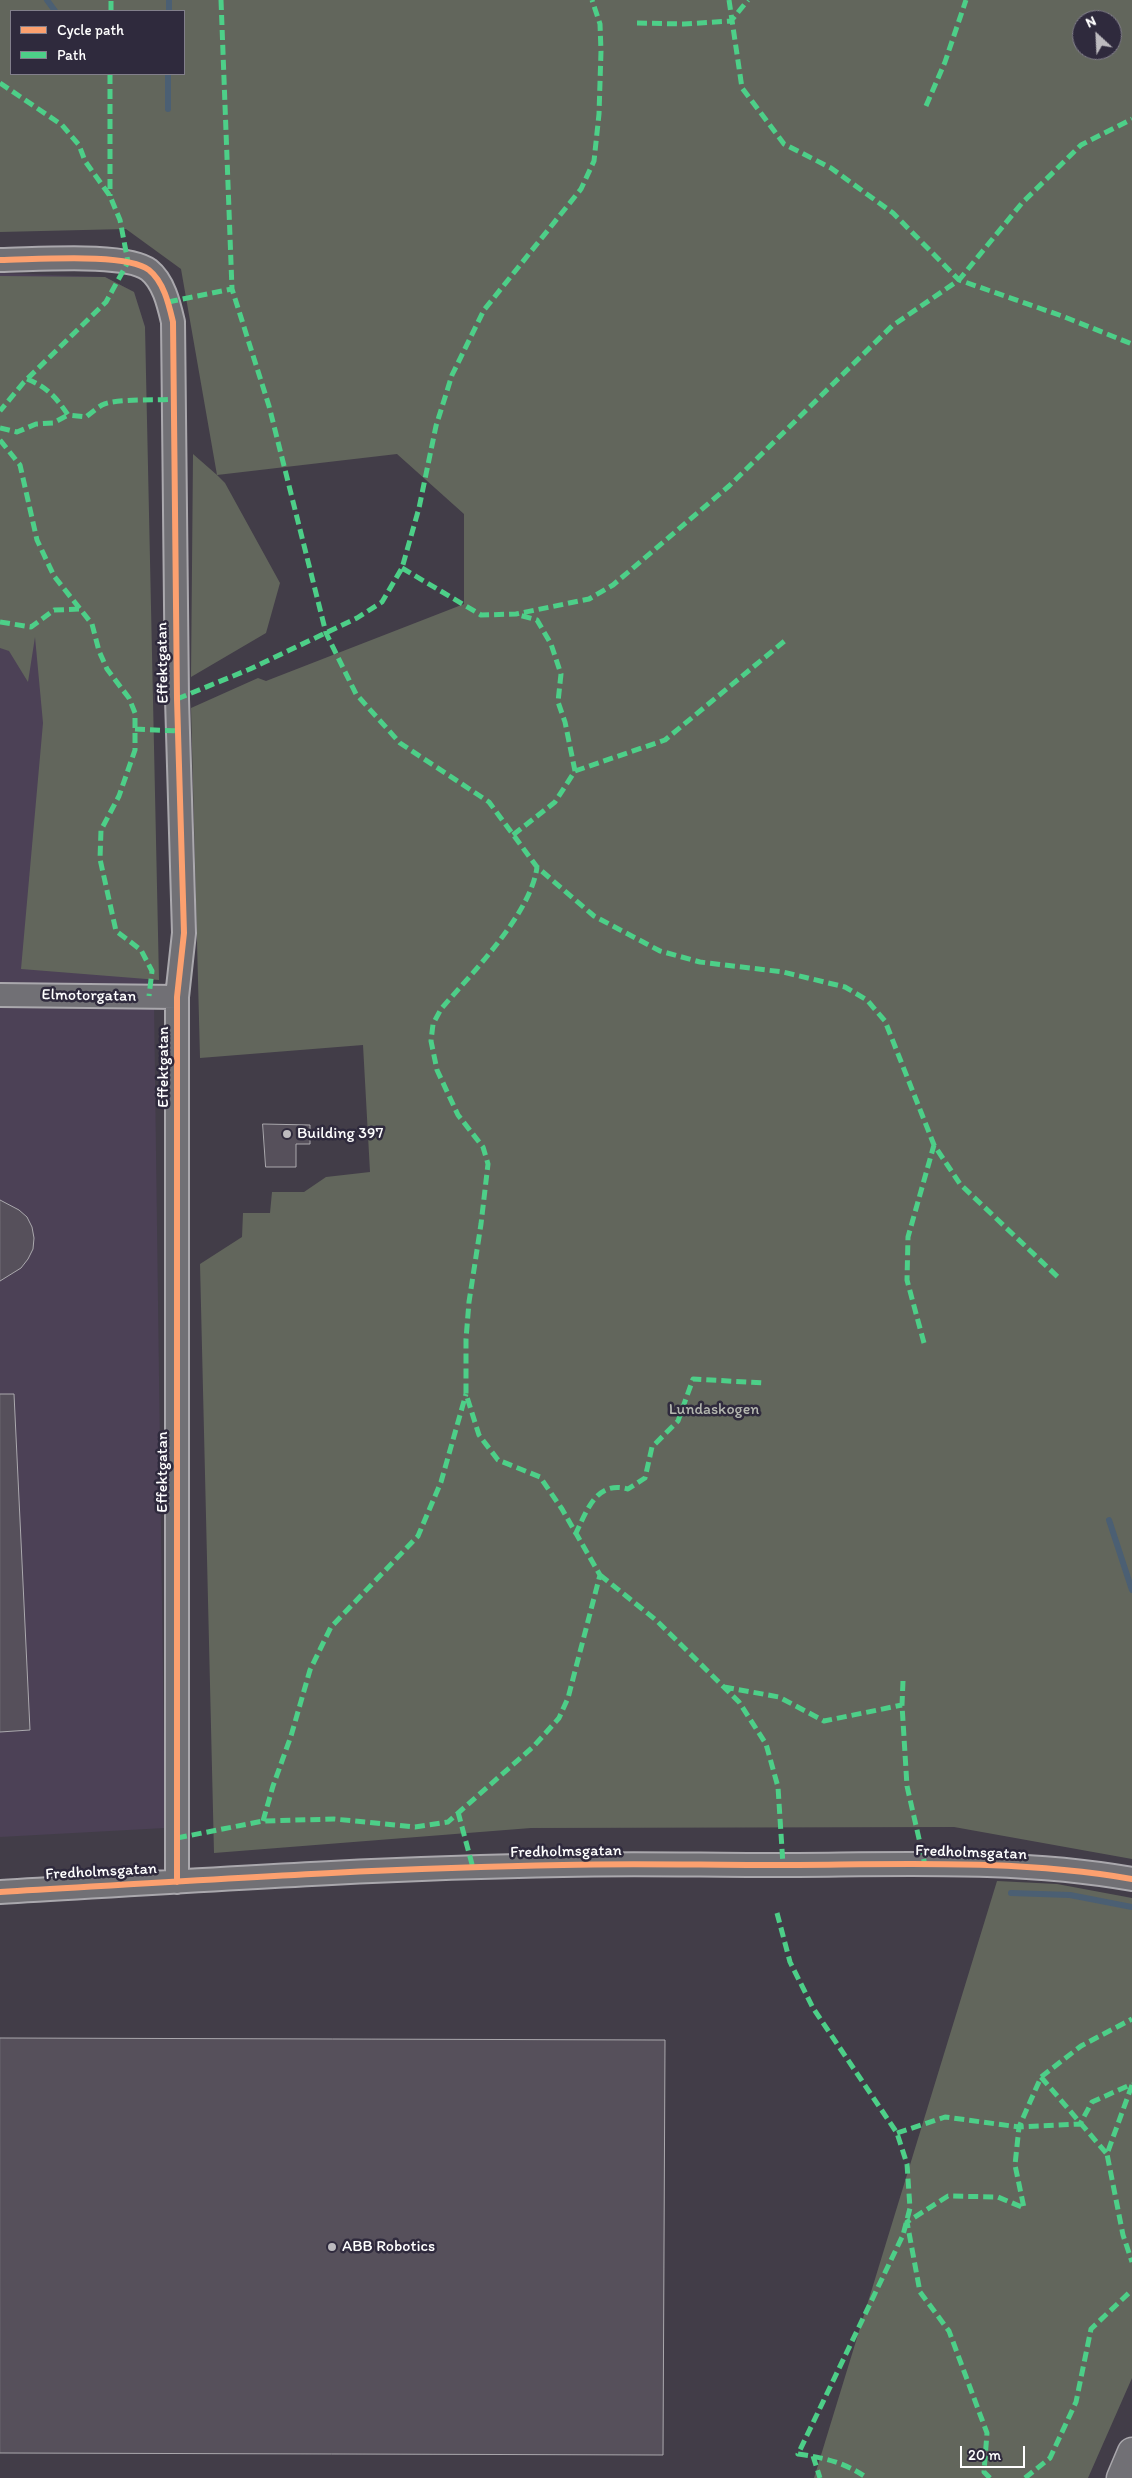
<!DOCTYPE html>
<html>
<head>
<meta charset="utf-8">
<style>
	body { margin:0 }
	#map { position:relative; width:1132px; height:2478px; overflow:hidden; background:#423d48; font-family:Itim,sans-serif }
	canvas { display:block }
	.legend { position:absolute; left:10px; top:10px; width:175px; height:65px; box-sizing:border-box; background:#2f2a3d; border:1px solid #827f8b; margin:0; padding:6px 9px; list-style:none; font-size:15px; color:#fff }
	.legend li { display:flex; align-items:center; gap:10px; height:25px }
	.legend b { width:25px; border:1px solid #827f8b }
	.north { position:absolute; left:1072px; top:10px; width:50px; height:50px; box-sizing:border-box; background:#2f2a3d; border:1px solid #827f8b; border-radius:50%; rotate:335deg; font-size:14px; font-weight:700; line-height:20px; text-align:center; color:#fff }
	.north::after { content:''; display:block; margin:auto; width:18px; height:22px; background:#bdbbbf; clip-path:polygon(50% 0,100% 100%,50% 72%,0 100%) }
	.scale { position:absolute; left:960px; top:2446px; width:65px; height:22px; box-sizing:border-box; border:2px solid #fff; border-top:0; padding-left:6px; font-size:15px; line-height:18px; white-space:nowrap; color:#fff; -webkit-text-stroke:4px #2f2a3d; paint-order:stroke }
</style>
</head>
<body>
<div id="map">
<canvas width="1132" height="2478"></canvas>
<ul class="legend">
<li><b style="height:6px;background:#fca06f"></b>Cycle path</li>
<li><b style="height:6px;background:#4dcf88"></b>Path</li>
</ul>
<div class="north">N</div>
<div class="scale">20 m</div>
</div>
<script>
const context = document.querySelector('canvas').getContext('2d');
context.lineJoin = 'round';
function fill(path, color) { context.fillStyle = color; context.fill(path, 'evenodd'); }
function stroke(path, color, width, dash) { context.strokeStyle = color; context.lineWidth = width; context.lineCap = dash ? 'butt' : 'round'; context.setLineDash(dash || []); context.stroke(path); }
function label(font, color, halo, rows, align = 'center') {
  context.font = font + ' Itim,sans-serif'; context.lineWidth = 5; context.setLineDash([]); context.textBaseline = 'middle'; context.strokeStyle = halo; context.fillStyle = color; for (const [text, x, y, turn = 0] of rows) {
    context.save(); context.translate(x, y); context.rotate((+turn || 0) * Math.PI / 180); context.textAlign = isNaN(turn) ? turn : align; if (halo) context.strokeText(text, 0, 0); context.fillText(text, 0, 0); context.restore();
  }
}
const built = new Path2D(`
	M0,273L105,277L134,292L145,327L165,1828L0,1837Z`);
const green = new Path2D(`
	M0,0H1132V1859L954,1827L531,1828L214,1853L200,1264L242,1237L243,1213H270L272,1192H304L326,1177L370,1172L363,1045L200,1058L191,708L258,678L266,681L464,604V514L397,454L217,475L225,483L280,583L266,633L191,677L193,454L217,475L181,269L126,229L0,232ZM11,11H184V74H11ZM1082,20H1112V50H1082Z
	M0,276L105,277L134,292L145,327L159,980L21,969L43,723L35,637L28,682L9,651L0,648Z
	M997,1881L1057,1884L1132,1898V2378L1088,2478H814Z`);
const stream = new Path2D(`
	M47,0L55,11
	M169,11V0
	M168,109V74
	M1109,1520L1132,1590
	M1011,1893L1070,1895L1132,1907`);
const building = new Path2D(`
	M263,1124L310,1125V1144H296V1167H266Z
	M0,1200L19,1210L27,1217L32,1227L34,1238L33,1249L28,1259L21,1268L0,1281Z
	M0,1394H14L30,1730L0,1732Z
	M0,2038L665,2040L663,2455L0,2453Z`);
const minor = new Path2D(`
	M0,260C32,260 126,252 149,270C164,282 169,305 173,322L177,699L184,933L177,997V1882
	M0,995L177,997
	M0,1892C187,1881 375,1868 563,1865C631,1863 700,1865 768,1865C888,1865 1014,1858 1132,1879`);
const major = new Path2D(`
	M1121,2478L1132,2452`);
const quiet = new Path2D(`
	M221,0L232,289
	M729,0L742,88L784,144L831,168L893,213L959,280L1062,316L1132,344
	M111,11V0
	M637,23L684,24L731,21L748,0
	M110,74V196
	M0,83L62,125L79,145L85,161L110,196L120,220L128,262L106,302L24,382L0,411
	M926,106L945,62L966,0
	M168,302L232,289L269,406L326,633L356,694L400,743L489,802L537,867L594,916L660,951L700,962L783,972L845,987L867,1000L885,1021L934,1145L960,1184L1061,1280
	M27,379C47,387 56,397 68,415L86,417C91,413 97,408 102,405C116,398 155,401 173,399
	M0,428L17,432L36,424L53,423L68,415
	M0,440L20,465L37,540L54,576L92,624L99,651L107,669L129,698L135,713V750L119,796L101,830L100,859L116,931L141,950L152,971L149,996
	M402,568L481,615L516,614L589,599L613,585L729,486L892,326L959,280L1022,203L1081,145L1132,119
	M0,622L31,627L54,610L81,609
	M177,699L250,669L357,618L382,602L402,568L419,508L436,426L452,375L484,310L581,189L594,161L599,114L601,51L600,24L592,0
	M135,729L178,731
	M575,771L665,740L787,639
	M513,835L555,802L575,771L565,722L558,702L561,674L551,644L537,620L519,615
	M924,1343L907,1280L908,1237L934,1145
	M575,1535C587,1511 596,1480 628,1489L645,1478L652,1447L678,1421L693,1379L764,1383
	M600,1575L656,1620L739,1702L766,1744L778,1787L783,1865
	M903,1681L902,1705L907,1786L925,1865
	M724,1687L779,1697L824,1721L902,1705
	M458,1812L473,1868
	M263,1821L273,1786L291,1736L310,1670L331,1627L418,1536L441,1482L466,1394
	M177,1838L263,1821L334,1819L415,1827L448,1822L534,1746L559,1718L568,1698L600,1575L562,1509L540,1477L498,1460L479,1435L466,1394V1339L469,1302L481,1224L488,1164L483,1147L458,1115L437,1070L431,1041L433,1024L441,1009C472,973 531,914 537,867
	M777,1913L790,1962L813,2008L897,2133L907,2164L910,2208L903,2235L798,2454C825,2458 844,2462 867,2478
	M1041,2077L1107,2154
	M1132,2085L1107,2154L1123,2235L1132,2262
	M897,2133L945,2117L1019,2127L1080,2124L1092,2102L1132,2084
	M813,2456L820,2478
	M990,2478L984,2472L987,2433L949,2331L920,2292L907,2222L948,2196L998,2197L1024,2208L1015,2165L1019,2127L1041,2077L1081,2046L1132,2019
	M1025,2478L1050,2458L1076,2402L1091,2329L1132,2290`);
const cycleway = new Path2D(`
	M0,260C32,260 126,252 149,270C164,282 169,305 173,322L177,699L184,933L177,997V1882
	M0,1892C187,1881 375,1868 563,1865C631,1863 700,1865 768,1865C888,1865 1014,1858 1132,1879`);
const markers = [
	[287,1134,5,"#bdbbbf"],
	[332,2247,5,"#bdbbbf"]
];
const streetNames = [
	["Effektgatan",163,663,-91],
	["Elmotorgatan",89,996,1],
	["Effektgatan",164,1067,-90],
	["Effektgatan",163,1472,-90],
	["Fredholmsgatan",566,1852,-1],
	["Fredholmsgatan",971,1853,2],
	["Fredholmsgatan",101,1872,-3]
];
const poiNames = [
	["Building 397",297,1134],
	["ABB Robotics",342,2247]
];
const parkNames = [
	["Lundaskogen",714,1410]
];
fill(built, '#4c4156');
fill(green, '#62665c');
stroke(stream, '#4b5f73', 6);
fill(building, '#56505b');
stroke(building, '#aaa8ad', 1);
stroke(minor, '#aaa8ad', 26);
stroke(major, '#aaa8ad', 31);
stroke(minor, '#717075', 22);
stroke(major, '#717075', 28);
stroke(quiet, '#4dcf88', 5, [10, 5]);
stroke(cycleway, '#fca06f', 6);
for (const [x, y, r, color] of markers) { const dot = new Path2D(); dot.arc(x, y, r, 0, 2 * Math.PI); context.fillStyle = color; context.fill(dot); stroke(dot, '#2f2a3d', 2); }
label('16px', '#fff', '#2f2a3d', streetNames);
label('16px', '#fff', '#2f2a3d', poiNames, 'left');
label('16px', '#b3b6af', '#2f2a3d', parkNames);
</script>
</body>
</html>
